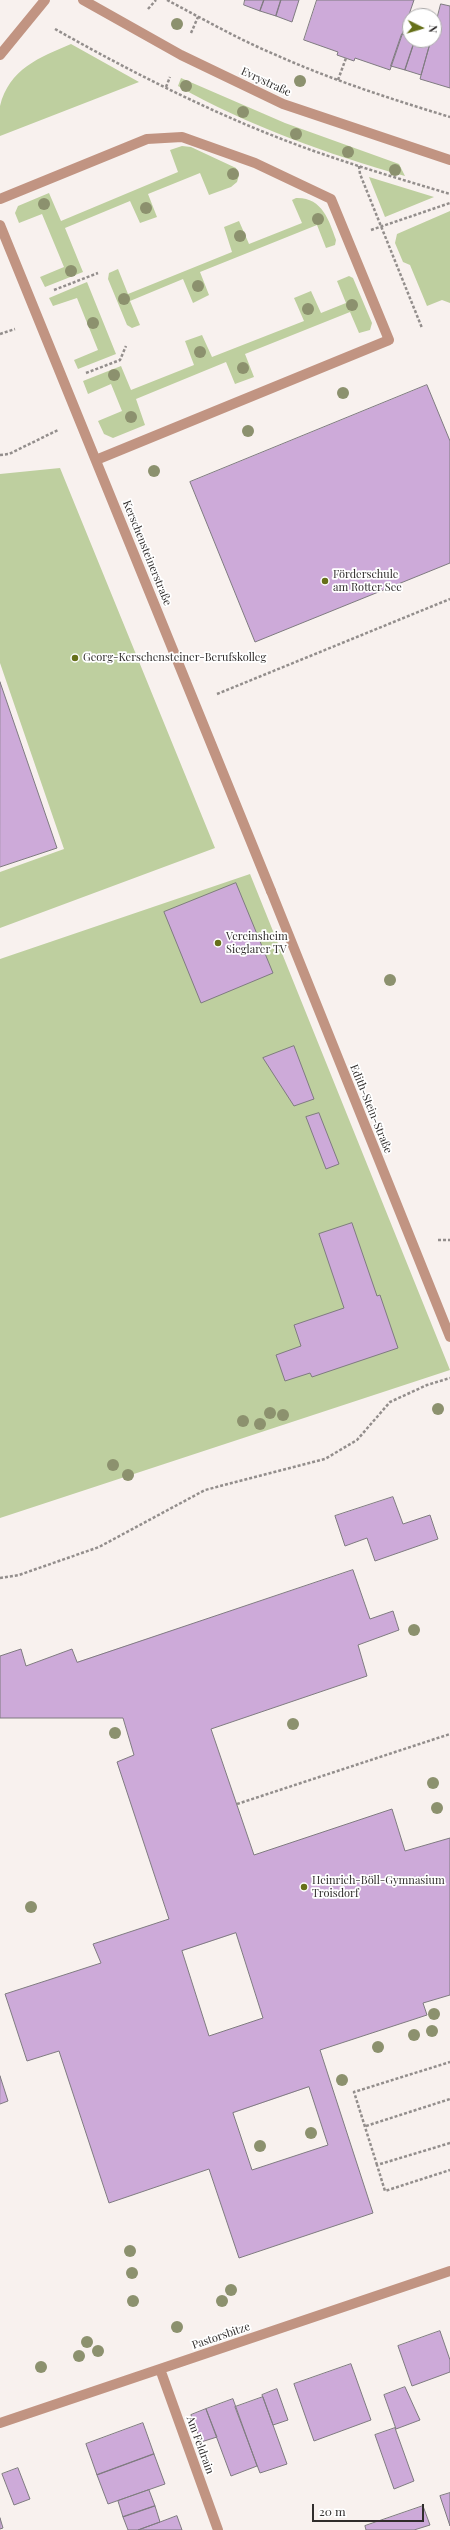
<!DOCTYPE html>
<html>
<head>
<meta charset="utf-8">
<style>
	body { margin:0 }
	#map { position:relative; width:450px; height:2530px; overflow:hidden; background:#f8f1ee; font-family:"Playfair Display",serif }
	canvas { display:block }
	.north { position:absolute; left:402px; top:8px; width:40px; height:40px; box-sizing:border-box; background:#fff; border:1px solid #acabab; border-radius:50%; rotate:95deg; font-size:11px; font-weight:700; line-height:16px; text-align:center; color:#302d2c }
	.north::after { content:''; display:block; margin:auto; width:14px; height:18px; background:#66701a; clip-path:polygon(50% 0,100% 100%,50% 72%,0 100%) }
	.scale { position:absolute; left:312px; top:2504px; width:112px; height:18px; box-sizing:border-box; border:2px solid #302d2c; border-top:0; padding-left:5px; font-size:12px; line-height:14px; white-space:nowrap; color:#302d2c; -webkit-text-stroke:3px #fff; paint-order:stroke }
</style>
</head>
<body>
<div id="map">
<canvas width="450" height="2530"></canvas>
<div class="north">N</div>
<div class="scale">20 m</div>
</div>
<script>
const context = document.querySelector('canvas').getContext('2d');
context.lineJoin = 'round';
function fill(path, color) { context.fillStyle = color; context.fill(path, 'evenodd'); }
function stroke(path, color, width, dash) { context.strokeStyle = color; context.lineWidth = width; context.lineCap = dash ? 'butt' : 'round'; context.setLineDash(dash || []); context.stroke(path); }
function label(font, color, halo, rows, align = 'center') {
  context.font = font + ' "Playfair Display",serif'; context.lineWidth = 3.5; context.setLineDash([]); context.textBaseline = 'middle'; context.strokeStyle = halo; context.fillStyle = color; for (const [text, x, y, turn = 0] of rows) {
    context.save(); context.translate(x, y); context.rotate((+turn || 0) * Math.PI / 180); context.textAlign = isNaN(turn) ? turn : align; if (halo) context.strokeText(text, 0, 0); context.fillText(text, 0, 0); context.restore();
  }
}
const green = new Path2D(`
	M71,44L139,82L0,136C0,127 0,115 0,106C9,69 40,57 71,44Z
	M181,78L285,123L399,164L405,176C330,155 246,125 178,86Z
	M182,146L191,147L236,168L239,175L237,182L231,187L209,195L200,173L148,194L157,217L140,223L130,201L65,228L83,272L45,287L40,277L64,267L42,214L19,223L15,213L18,206L49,193L61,221L178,172L170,150Z
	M369,177L434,197L385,217Z
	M296,198C322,197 329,220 336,240L335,245L326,248L317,225L200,272L209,295L193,303L183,279L130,301L140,325L132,328L127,325L108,279L109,273L118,269L128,294L232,252L224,227L239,221L249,244L302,223L292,200Z
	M450,211V303L442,300L427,306L410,265L403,262L395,243L397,234Z
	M349,276L353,278L372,323L370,330L359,333L350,312L245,354L254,377L235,384L226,362L136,399L145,425L113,438L104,434L98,421L122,411L111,384L88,394L83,381L121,366L131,390L194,365L185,341L202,335L212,357L304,321L294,298L311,291L321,313L346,303L337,281Z
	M87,282L116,354L78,369L74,360L98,350L77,298L53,306L49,298Z
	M60,468L215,848L0,928V872L64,849L0,663V474Z
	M250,874L450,1370L0,1518V959Z`);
const building = new Path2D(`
	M245,0H264L260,11L244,5Z
	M264,0H281L276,16L260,11Z
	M281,0H299L292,22L276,16Z
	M317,0H414L390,70L355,58L354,61L337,55L338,52L304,40Z
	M441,4L450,6V88L420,79L431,40H434V30Z
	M402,34L410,37V40H415L405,70L391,66Z
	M415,40L430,43L421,75L405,70Z
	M427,385L450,441V563L255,642L190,482Z
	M0,682L57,848L0,867Z
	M236,883L273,973L201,1003L164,912Z
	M294,1046L314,1099L294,1106L263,1058Z
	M319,1113L339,1164L326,1169L306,1117Z
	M352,1223L377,1296L380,1295L398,1348L312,1377L310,1373L285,1381L276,1355L301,1346L294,1325L344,1308L319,1234Z
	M393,1497L403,1524L430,1515L438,1539L375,1561L367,1538L345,1546L335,1516Z
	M353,1570L370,1619L393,1611L399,1630L358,1645L367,1676L211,1729L254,1855L392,1809L405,1851L450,1838V1995L423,2003L427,2015L320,2050L373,2213L239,2258L209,2169L109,2203L59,2051L27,2061L5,1994L101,1963L93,1944L169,1919L117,1762L134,1755L123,1718H0V1656L21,1649L26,1666L72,1649L77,1662ZM236,1933L263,2018L209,2036L182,1951ZM309,2087L328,2145L252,2170L233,2113Z
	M0,2076L8,2101L0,2104Z
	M440,2331L450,2360V2372L412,2386L398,2346Z
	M351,2364L371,2420L314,2441L294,2384Z
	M405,2387L420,2420L396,2429L384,2395Z
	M277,2389L288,2420L273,2425L262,2395Z
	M263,2397L287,2464L260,2473L235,2407Z
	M233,2399L257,2466L231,2476L206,2409Z
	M206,2409L217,2437L201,2442L191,2415Z
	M143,2423L154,2454L97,2475L86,2444Z
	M395,2428L414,2481L394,2489L375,2435Z
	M154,2454L165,2484L108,2504L97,2475Z
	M18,2468L30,2499L14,2505L2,2474Z
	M149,2490L155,2506L123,2517L118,2501Z
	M450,2493V2526L440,2496Z
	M155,2506L160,2522L138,2530H128L123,2517Z
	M423,2506L430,2525L414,2530H366L365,2526Z
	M177,2516L182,2530H138L160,2522Z
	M0,2518L3,2528L0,2529Z`);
const path = new Path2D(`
	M167,0C203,19 238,39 276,55C332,80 391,99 450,117
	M148,9L156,0
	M55,29C133,73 216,115 300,146C349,164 400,179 450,194
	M191,33L198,17
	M338,80L346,58
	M166,87L170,77
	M359,166L360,174L422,328
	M371,230L450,203
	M54,290L98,273
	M0,334L15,329
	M86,373L120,360L126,346
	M0,455L9,454L58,430
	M217,694L450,599
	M438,1240H450
	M0,1578L19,1575L99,1547L205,1490L325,1459L357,1440L390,1402L427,1385L450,1378
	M237,1804L450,1734
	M366,2126L450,2099
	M450,2143L377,2165L385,2191L450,2170
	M377,2165L354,2092L450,2062`);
const service = new Path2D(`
	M0,199L147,139L182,137L255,163L331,199L389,340L96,460
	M0,225L271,891`);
const pedestrian = new Path2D(`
	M271,891L450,1337`);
const minor = new Path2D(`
	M83,0L181,55L283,104L450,160
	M0,55L45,0
	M160,2369L218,2530
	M0,2423L450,2271`);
const trees = [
	[177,24],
	[300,81],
	[186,86],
	[243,112],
	[296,134],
	[348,152],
	[395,170],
	[233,174],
	[44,204],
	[146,208],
	[318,219],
	[240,236],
	[71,271],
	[198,286],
	[124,299],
	[352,305],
	[308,309],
	[93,323],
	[200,352],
	[243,368],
	[114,375],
	[343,393],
	[131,417],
	[248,431],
	[154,471],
	[390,980],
	[438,1409],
	[270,1413],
	[283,1415],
	[243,1421],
	[260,1424],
	[113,1465],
	[128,1475],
	[414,1630],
	[293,1724],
	[115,1733],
	[433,1783],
	[437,1808],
	[31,1907],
	[434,2014],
	[432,2031],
	[414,2035],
	[378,2047],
	[342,2080],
	[311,2133],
	[260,2146],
	[130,2251],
	[132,2273],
	[231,2290],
	[133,2301],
	[222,2301],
	[177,2327],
	[87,2342],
	[98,2351],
	[79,2356],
	[41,2367]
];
const markers = [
	[325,581,4,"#66701a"],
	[75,658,4,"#66701a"],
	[218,943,4,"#66701a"],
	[304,1887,4,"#66701a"]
];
const streetNames = [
	["Evrystraße",266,82,25],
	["Kerschensteinerstraße",147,553,68],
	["Edith-Stein-Straße",371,1109,68],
	["Pastorsbitze",221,2336,-19],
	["Am Feldrain",200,2445,70]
];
const poiNames = [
	["Förderschule",333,575],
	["am Rotter See",333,588],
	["Georg-Kerschensteiner-Berufskolleg",83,658],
	["Vereinsheim",226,937],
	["Sieglarer TV",226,950],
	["Heinrich-Böll-Gymnasium",312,1881],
	["Troisdorf",312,1894]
];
fill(green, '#becf9f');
fill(building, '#cdaad9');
stroke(building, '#7f7b80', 1);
stroke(path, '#938e8c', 2.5, [3, 2]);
stroke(service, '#c19482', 10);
stroke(pedestrian, '#c19482', 10);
stroke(minor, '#c19482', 10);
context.fillStyle = '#8c916e';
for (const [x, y] of trees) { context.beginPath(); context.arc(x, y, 6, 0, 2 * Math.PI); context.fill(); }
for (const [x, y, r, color] of markers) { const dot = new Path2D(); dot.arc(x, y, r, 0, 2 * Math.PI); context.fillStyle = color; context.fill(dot); stroke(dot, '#fff', 1.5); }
label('11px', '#302d2c', '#fff', streetNames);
label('11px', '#302d2c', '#fff', poiNames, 'left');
</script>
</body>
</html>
